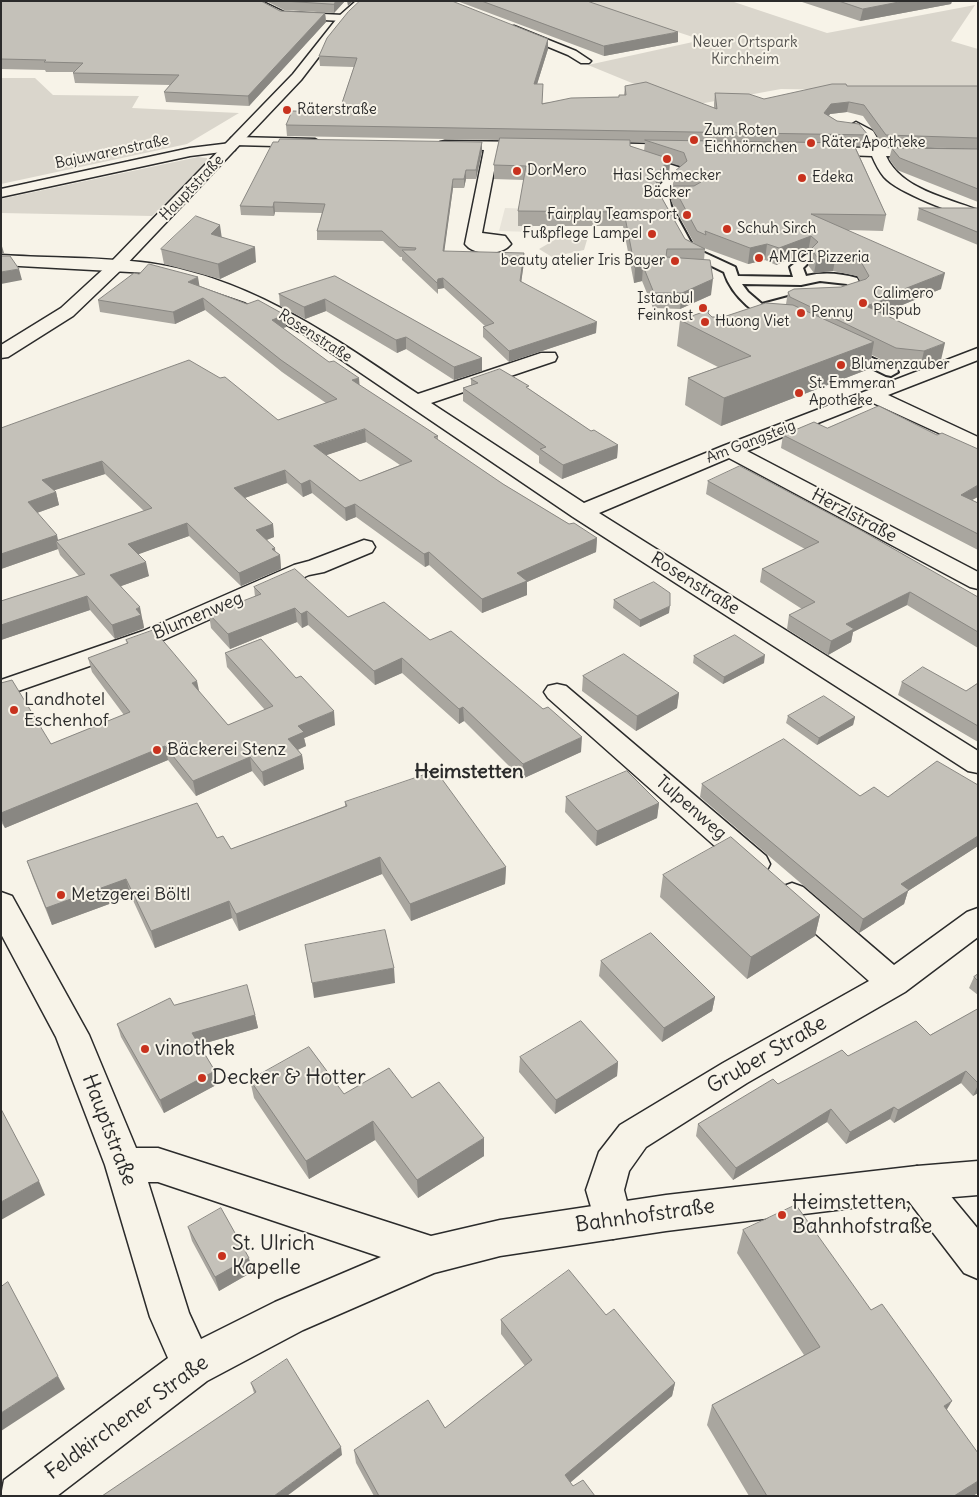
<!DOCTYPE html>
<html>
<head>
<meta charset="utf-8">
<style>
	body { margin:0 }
	#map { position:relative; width:979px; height:1497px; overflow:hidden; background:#f7f3e8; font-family:Delius,sans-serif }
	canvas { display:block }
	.frame { position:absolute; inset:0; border:2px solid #2b2b2b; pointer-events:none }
</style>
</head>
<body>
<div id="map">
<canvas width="979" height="1497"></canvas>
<div class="frame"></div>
</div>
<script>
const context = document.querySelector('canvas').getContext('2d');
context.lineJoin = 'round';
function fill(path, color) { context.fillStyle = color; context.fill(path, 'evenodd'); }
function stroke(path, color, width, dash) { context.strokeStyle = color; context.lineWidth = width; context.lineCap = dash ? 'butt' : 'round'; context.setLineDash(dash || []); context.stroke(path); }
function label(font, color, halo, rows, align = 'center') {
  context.font = font + ' Delius,sans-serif'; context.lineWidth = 4; context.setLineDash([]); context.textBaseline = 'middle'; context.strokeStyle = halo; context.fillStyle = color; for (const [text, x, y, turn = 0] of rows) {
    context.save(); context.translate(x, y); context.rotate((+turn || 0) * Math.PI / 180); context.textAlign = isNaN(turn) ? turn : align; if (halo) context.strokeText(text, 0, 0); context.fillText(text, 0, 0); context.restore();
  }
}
const built = new Path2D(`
	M505,208L537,209L532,232L499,231Z`);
const green = new Path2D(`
	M583,1H731L827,33L975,5L951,41L978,49V92L781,89L688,106L588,65L702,40Z
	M1,78H35L53,95L139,96L132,108L239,113L187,144L1,184Z
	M198,157L207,158V163L152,216L1,213V199Z
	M558,238L587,240L584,250L552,257L539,249Z`);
const pedestrian = new Path2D(`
	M641,155L681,168L684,175L672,185L669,196L671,206L694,248L735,267L738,276L793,277L790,267L807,254L813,258L803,268L806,276C823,272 839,273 857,278L864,291L862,294L837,302L792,304L772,309L790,320L783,324C757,318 732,297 724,272L685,253L659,206L657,196L661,184L672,172L637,160L636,158ZM820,281L847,284L850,289L835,294L792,296L762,304L748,292L742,284L801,285Z
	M844,345L896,369L898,372L891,376L886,375L839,352L837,349Z`);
const minor = new Path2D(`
	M247,1H261L284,12L343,15L348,18L343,21L282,18Z
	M514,26L576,51L591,61L589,63H581L568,55L510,31V27Z
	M856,122L873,131L883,148L978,150V158L886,156C901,189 947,198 978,210V220C956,214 898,193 884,177C879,171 875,163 872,156L815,154L813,151L815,148L820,147L869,148L863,137L849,126Z
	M236,137L315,139L322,143L315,147L235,145V150L230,151L190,156L1,197V189L190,148L231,143V138Z
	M445,141L534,142L541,146L534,150H498L482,233L505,236L511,244C502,256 474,256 465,244L484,150L440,148L438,145L440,142Z
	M597,143L682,145L689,149L682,153L592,150L590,147L592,144Z
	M1,255C49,258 101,257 149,263C252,278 334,338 418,394L541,353H555L557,357L555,361L431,403L584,503L723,446L978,348V360L888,395L978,437V451L871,402L747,451L978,572V589L970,587L729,458L599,513L978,751V773L968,771L573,517L305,335L245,302L178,279L148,273L1,265Z
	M364,540L372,542L375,547L372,552L324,572L309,575L161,641L1,697V680L143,631L294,565L309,561Z
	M557,684L566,686L766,856L770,864L766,872L755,875L744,872L548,698L544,692L548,686Z
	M792,883L803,887L894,965L967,912L978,908V937L905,992L747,1083L646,1147L629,1171L624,1190L632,1221L627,1234L613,1239L599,1234L586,1190L599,1152L620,1125L723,1063L869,981L781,903L777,895L781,887Z
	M917,1166L930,1171L978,1229V1279L964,1273L904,1195L898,1183L904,1171Z`);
const tertiary = new Path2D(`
	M356,1H367L347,20L301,80L122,269L73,316L8,357L1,358V345L61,308L110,263L293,74L339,16Z
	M1,892L12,896L89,1035L136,1148H158L431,1236L500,1220L666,1195L917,1166L978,1161V1195L917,1200L666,1231L500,1256L434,1273L303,1330L207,1381L57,1496H1L4,1480L168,1358L150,1317L105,1165L56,1037L1,934ZM148,1182H158L381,1257L275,1302L201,1339L189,1313Z`);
const wall = new Path2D(`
	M1,1L280,11L325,13L326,22L249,106L166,102L164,92L170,85L75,83L73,73L74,72H46L45,70L1,69Z
	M266,1H345L334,13L284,10Z
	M457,1H587L678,42L604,56Z
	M799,1H952L951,4L860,21Z
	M548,39V49L537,84L542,103L619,97L624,95L625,86L714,108V103L715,93L764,99L847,86H978V149L884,146L863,116L847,112L830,114L829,116L837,121L868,135L866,146H855L886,215L883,231L848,230L941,289L895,308L894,311L885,315L941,360L920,368L893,365L872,355L869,369L721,426L685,405L688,378L718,367L677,346L680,320L709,314L712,317H723L786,304L788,292L841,287L860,281L857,276L833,271L814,273L808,265L810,254L808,252L776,265L765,260L748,264L704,248L705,249L704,260L711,295L680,309L653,308L642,281L634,283L623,226H518V211L524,180L494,179V165L499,140L287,136L286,125L336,112L341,106L354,67L320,66L319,56ZM630,142H645L644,151L630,146ZM670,163L680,166L674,176L671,201L694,243L685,239L659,193L658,188L660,183L669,173Z
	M482,142V151L476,179H466L464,188H453L444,251L524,262L521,282L596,333L509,362L483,337V327L485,326L444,288L438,289V294L402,260V257H400L383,241L317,240V231L322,213L275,212L274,216L241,215L240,206Z
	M892,148L978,149V202L897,170L889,159Z
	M919,208H978V245L917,220Z
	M222,237L256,262L220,279L164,264L161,249Z
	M335,276L482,358V371L454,380L406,349L397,353L326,311L305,319L280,306L279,294Z
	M200,286L247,304L285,315L286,327L283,328L359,385L438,436V440L503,484L569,524L597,538L596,552L527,582V595L482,613L429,565L425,567L356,517L346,521L312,493L303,497L287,483L245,498L273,524L274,537L267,540L275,551L280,555L281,569L241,586L189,536L138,554L149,576L121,586L143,621L144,628L115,639L90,610L1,640V601L79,576L60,555L58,549L1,569V428L278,420L326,403L282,372L205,310L175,324L100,312L98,300ZM366,442L400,465L360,481L326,455ZM105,474L144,511L58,540L37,513L59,505L56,492L54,490Z
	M471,379L529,389L591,431L618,445L617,458L562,479L539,463V456L463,401V388L471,385Z
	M827,428L937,435L972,500L978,503V550L781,448L783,435Z
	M708,481L978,597V648L907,605L853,632L851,642L828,655L787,629L789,615L802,609L760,582L762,569L805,549L706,494Z
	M254,587L348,617L430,640L581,752L522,779L464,721L459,724L402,673L375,685L308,625L302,628L297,622L230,649L211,628L209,614L255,597Z
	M614,600L669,613L640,627L613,608Z
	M126,640L199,692L228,725L265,710L227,667L225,653L335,725L304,738L306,746L298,750L302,755L304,769L264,786L252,771L196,796L168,760L5,828L1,822V683L51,744L124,715L92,672L88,658L127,644Z
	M694,656L764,663L723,684L693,663Z
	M583,676L679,693L677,708L636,731L582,691Z
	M902,682L966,691L978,683V742L898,695Z
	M788,716L855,717L853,725L817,745L786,723Z
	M702,784L860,796L888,797L978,785V846L908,891L904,904L859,933L700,797Z
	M566,797L659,803L657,818L596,846L565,812Z
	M345,802L506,867L505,884L411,921L382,874L239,931L232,918L155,948L131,896L52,925L33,878L27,861L217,838L231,849L345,806Z
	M663,875L820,915L815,936L747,979L660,897Z
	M601,961L715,997L712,1011L662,1042L599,976Z
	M978,974V995L969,988L974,977Z
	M174,1005L255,1015L258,1028L199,1045L215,1071L218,1084L164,1113L121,1037L117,1024Z
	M978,1009V1093L973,1096L961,1083L894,1123L890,1119L846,1144L827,1122L733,1180L696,1136L698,1124L778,1084L848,1056L930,1035Z
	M520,1057L618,1062L617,1076L555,1114L519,1072Z
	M250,1080L344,1094L412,1098L484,1156L418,1198L375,1140L309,1179L254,1098Z
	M188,1227L252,1272L219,1291L192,1241Z
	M743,1230L871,1310L947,1409L973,1496H749L707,1425L712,1405L804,1355L737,1253Z
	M606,1315L675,1383L672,1396L570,1482L573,1486L595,1496H374L356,1463L354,1450L445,1428L525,1366L501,1334V1320Z
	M251,1383L342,1455L254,1393Z`);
const shadedWall = new Path2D(`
	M336,1H345L334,13V4Z
	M347,1H353L348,6Z
	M904,1H952L951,4L860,21L863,9Z
	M325,13L326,22L249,106L248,96Z
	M678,32V42L604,56V46Z
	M548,39V49L534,94V84Z
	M849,102L847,112L830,114L822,123L824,113L831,104Z
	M482,142V151L476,179V170Z
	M670,159L669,173L660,183L655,195L656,181L661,169Z
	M466,170V179L464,188V179Z
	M453,179V188L443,261V251Z
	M274,202L275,212L274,216L273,207Z
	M220,225L222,239L211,234Z
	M811,236L808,252L776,265L779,248Z
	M1,243L4,253L1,254Z
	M767,244L765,260L748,264L750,248Z
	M255,247L256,262L220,279L218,264Z
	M524,253V262L520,291V281Z
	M836,255L833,271L814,273L817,257Z
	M643,266L642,281L634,283L635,268Z
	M19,269L22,280L1,284V272Z
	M945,273L941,289L895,308L894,311L862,322L866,306L894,293Z
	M198,277L200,289L188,282Z
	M443,278L444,288L438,289V294L437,283L438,279Z
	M713,279L711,295L680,309L682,293Z
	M203,298L205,310L175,324L173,312Z
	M325,299L326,311L305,319L304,307Z
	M285,315L286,327L274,331L272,320Z
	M597,322L596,333L509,362V351Z
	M406,337V349L397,353L396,340Z
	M874,342L869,369L721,426L724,398Z
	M945,343L941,360L920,368L924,351Z
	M482,358V371L454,380V367Z
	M359,378L360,390L352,380Z
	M365,429L366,442L315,459L314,446Z
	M618,445L617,458L562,479L563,465Z
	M102,461L105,474L46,493L42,480Z
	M285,470L287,483L236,501L234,488Z
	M310,480L312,493L303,497L301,484Z
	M978,485V497L957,508L961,495Z
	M56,492L59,505L31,515L28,502Z
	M355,504L356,517L346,521L345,508Z
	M187,523L189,536L131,557L128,544Z
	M273,524L274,537L258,543L256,530Z
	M57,535L59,545L56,541L58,549L1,569V554Z
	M597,538L596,552L527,582V595L482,613V599L517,573Z
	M275,548L276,557L280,555L281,569L241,586L239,573L272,549Z
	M429,552V565L425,567L424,554Z
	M146,562L149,576L113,589L110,575Z
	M910,592L907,605L853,632L851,642L828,655L831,641L846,624Z
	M87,596L90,610L1,640V625Z
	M670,606L669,613L640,627V620Z
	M140,607L144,628L115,639L112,625L136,609Z
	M295,608L297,622L230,649L228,634Z
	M307,611L308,625L302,628L301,614Z
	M765,655L764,663L723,684L724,677Z
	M402,658V673L375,685L374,671Z
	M197,681L200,695L192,683Z
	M679,693L677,708L636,731L637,716Z
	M463,707L464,721L459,724V709Z
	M334,711L335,725L304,738L306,746L290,753L288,739L298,726Z
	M855,717L853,725L817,745L819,738Z
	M582,737L581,752L522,779L523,764Z
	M165,746L168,760L5,828L1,818V813Z
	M302,755L304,769L264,786L262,772Z
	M250,757L252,771L196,796L193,781Z
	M659,803L657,818L596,846L597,831Z
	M978,836V846L908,891L904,904L859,933L863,919L901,884Z
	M380,857L382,874L239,931L236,914Z
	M506,867L505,884L411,921L410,904Z
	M126,879L131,896L52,925L46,908Z
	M229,901L232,918L155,948L151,931Z
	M820,915L815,936L747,979L751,957Z
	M394,968L395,983L314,998L312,983Z
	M715,997L712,1011L662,1042L664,1028Z
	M255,1015L258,1028L195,1046L192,1033Z
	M618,1062L617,1076L555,1114L556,1100Z
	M215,1071L218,1084L164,1113L160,1100Z
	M966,1071L961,1083L894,1123L898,1110Z
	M978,1085V1093L973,1096Z
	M894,1107L890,1119L846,1144L850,1132Z
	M831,1109L827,1122L733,1180L736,1168Z
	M373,1121L375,1140L309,1179L306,1161Z
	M484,1138V1156L418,1198L417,1180Z
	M39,1181L45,1195L1,1220V1202Z
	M249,1258L252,1272L219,1291L215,1277Z
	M58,1376L65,1389L1,1431V1413Z
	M675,1383L672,1396L564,1488L565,1475Z
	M952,1401L940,1421L944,1406Z
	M341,1447L342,1455L287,1496H274Z
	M978,1481V1493L973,1496H954Z`);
const building = new Path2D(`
	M1,1H261L280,11L325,13L248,96L164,92L179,75L73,73L83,63L44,62L46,60L1,59Z
	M284,1H336L334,4Z
	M360,1H452L548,39L534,84H543L542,104L571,98L619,97V95H626L625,86L646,82L717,109L715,93L749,94L764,99L832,84H846L847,86H978V138L886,135L864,105L849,102L831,104L824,113L837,121L859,124L868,135L286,125L292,111L336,112L338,106H341L357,58L319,56L327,38L348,12Z
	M482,1H587L678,32L604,46Z
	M839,1H904L863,9Z
	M500,138L630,140V146L670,159L661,169L656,181L659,193L685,239L705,249H667L666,257L710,260L713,279L682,293H654L643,266L635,268L624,212L518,211L526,166L494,165Z
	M280,139L482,142L476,170H466L464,179H453L443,251L524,253L520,281L597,322L509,351L483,327L494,323L443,278L438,279L437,283L402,250H415L416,248L399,247L382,231H317L325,204L274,202L273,207L240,206L273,142H278Z
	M645,140L853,143L886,215L811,214L945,273L894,293L898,295L866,306L945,343L924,351L896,348L790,297L788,292L794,289L841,287L866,279L869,276L860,260L836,255L817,257L811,249L818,242L811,236L779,248L767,244L750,248L705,231L706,235L697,231L673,186H694L701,182L693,176H674L675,171L687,161L684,153Z
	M892,148L978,149V189L900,158Z
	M919,208H978V232Z
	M196,216L220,225L211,234L255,247L218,264L161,249Z
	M1,256H10L19,269L1,272Z
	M149,264L198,277L188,282L247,304L258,300L285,315L272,320L329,362L334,361L359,378L352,380L438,436L434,437L503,484L569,524L574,523L597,538L517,573L527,581L482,599L429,552L424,554L355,504L345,508L310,480L301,484L285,470L234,488L273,524L256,530L275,548L272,549L280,555L239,573L187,523L128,544L146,562L110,575L140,607L136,609L141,615L112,625L87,596L1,625V601L85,574L56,541L152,508L102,461L42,480L56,492L28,502L57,535L1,554V428L189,360L220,378L225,377L278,420L337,399L281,360L203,298L173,312L98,300L134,273L139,274ZM365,429L412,461L360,481L314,446Z
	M335,276L482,358L454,367L406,337L396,340L325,299L304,307L279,294Z
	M766,303L793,305L874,342L724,398L688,378L751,356L680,320L709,310L708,313L712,317H723Z
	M500,369L529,386L526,387L591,431L594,430L618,445L563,465L540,449L546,447L463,388L478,383L471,379Z
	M879,406L937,435L942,433L978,449V485L961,495L978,503V534L783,435L814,422L827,428Z
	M740,466L864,532L978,597V632L910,592L846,624L854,629L831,641L789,615L815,602L762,569L819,542L708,481Z
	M295,569L348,617L384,602L430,640L451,631L543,709L548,707L582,737L523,764L463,707L459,709L402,658L374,671L307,611L301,614L295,608L228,634L209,614L261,594L254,587Z
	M654,582L670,593V606L640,620L614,600Z
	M154,630L197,681L192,683L228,725L273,706L225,653L261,639L296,678L301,676L334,711L298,726L304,732L288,739L302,755L262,772L250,757L193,781L165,746L1,813V683L12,680L51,744L130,712L88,658L128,643L126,640Z
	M735,635L765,655L724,677L694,656Z
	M624,654L679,693L637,716L583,676Z
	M923,667L966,691L978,683V726L902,682Z
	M824,696L855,717L819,738L788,716Z
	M784,739L860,796L874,787L888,797L937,761L978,785V836L901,884L909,890L863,919L702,784Z
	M436,771L506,867L410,904L380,857L236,914L229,901L151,931L126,879L46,908L27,861L197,803L217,838L223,836L231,849L347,806L345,802Z
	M627,771L659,803L597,831L566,797Z
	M731,837L820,915L751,957L663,875Z
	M385,930L394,968L312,983L305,945Z
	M651,933L715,997L664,1028L601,961Z
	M978,974V981L974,977Z
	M247,985L255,1015L192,1033L215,1071L160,1100L117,1024L170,998L174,1005Z
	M978,1009V1083L966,1071L898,1110L894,1107L850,1132L831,1109L736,1168L698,1124L773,1079L778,1084L842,1050L848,1056L916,1021L930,1035Z
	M581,1021L618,1062L556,1100L520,1057Z
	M309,1047L344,1094L389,1068L412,1098L439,1082L484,1138L417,1180L373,1121L306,1161L250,1080Z
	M1,1109L39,1181L1,1202Z
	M796,1205L871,1310L882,1304L952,1401L944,1406L978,1453V1481L954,1496H767L712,1405L820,1347L743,1230Z
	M221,1208L249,1258L215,1277L188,1227Z
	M569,1270L606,1315L614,1309L675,1383L565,1475L573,1486L583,1480L595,1496H379L354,1450L428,1400L445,1428L532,1360L501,1320Z
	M8,1282L58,1376L1,1413V1287Z
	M287,1359L341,1447L274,1496H102L256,1392L251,1383Z`);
const markers = [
	[287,110,5,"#c8321e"],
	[694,140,5,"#c8321e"],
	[811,143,5,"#c8321e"],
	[667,159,5,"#c8321e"],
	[517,171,5,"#c8321e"],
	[802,178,5,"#c8321e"],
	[687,215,5,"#c8321e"],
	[727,229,5,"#c8321e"],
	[652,234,5,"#c8321e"],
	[759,258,5,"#c8321e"],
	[675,261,5,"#c8321e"],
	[863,303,5,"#c8321e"],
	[703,308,5,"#c8321e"],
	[801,313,5,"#c8321e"],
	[705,322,5,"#c8321e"],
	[841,365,5,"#c8321e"],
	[799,393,5,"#c8321e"],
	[14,710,5,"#c8321e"],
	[157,750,5,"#c8321e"],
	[61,895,5,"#c8321e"],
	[145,1049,5,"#c8321e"],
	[202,1078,5,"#c8321e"],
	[782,1215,5,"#c8321e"],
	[222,1256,5,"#c8321e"]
];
const farParknames = [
	["Neuer Ortspark",745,43],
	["Kirchheim",745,60]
];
const farPoinames = [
	["Räterstraße",297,110],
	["Zum Roten",704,131],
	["Eichhörnchen",704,148],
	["Räter Apotheke",821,143],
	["DorMero",527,171],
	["Hasi Schmecker",667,176,"center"],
	["Bäcker",667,193,"center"],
	["Edeka",812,178],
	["Fairplay Teamsport",677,215,"right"],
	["Schuh Sirch",737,229],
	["Fußpflege Lampel",642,234,"right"],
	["AMICI Pizzeria",769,258],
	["beauty atelier Iris Bayer",665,261,"right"],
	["Calimero",873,294],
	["Pilspub",873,311],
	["Istanbul",693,299,"right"],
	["Feinkost",693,316,"right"],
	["Penny",811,313],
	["Huong Viet",715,322],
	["Blumenzauber",851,365],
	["St. Emmeran",809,384],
	["Apotheke",809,401]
];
const farStreetnames = [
	["Bajuwarenstraße",112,152,-12],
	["Hauptstraße",192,188,-46],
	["Rosenstraße",315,336,33],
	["Am Gangsteig",751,442,-21]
];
const streetNames = [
	["Herzlstraße",854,516,28],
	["Rosenstraße",695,584,32],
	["Blumenweg",198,616,-23],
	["Tulpenweg",691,808,41]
];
const poiNames = [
	["Landhotel",24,700],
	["Eschenhof",24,721],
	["Bäckerei Stenz",167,750],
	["Metzgerei Böltl",71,895]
];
const quarterNames = [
	["Heimstetten",469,772]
];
const nearPoinames = [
	["vinothek",155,1049],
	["Decker & Hotter",212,1078],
	["Heimstetten,",792,1203],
	["Bahnhofstraße",792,1227],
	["St. Ulrich",232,1244],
	["Kapelle",232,1268]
];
const nearStreetnames = [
	["Gruber Straße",767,1055,-30],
	["Hauptstraße",109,1130,69],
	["Bahnhofstraße",645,1216,-8],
	["Feldkirchener Straße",127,1418,-36]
];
fill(built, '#e8e4da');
fill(green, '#dad6cc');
stroke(pedestrian, '#2b2b2b', 4);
stroke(minor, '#2b2b2b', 3);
stroke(tertiary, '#2b2b2b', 3);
fill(pedestrian, '#f7f3e8');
fill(minor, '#f7f3e8');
fill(tertiary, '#f7f3e8');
fill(wall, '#a9a69f');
fill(shadedWall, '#898782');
fill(building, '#c4c1b9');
stroke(building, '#898782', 1);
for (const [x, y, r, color] of markers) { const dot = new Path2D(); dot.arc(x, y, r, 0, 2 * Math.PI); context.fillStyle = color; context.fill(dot); stroke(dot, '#f7f3e8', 2); }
label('15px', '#575653', '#f7f3e8', farParknames);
label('15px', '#2b2b2b', '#f7f3e8', farPoinames, 'left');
label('15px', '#2b2b2b', '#f7f3e8', farStreetnames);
label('18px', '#2b2b2b', '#f7f3e8', streetNames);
label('18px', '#2b2b2b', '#f7f3e8', poiNames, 'left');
label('bold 20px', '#2b2b2b', '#f7f3e8', quarterNames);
label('21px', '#2b2b2b', '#f7f3e8', nearPoinames, 'left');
label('21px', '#2b2b2b', '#f7f3e8', nearStreetnames);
</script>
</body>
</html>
